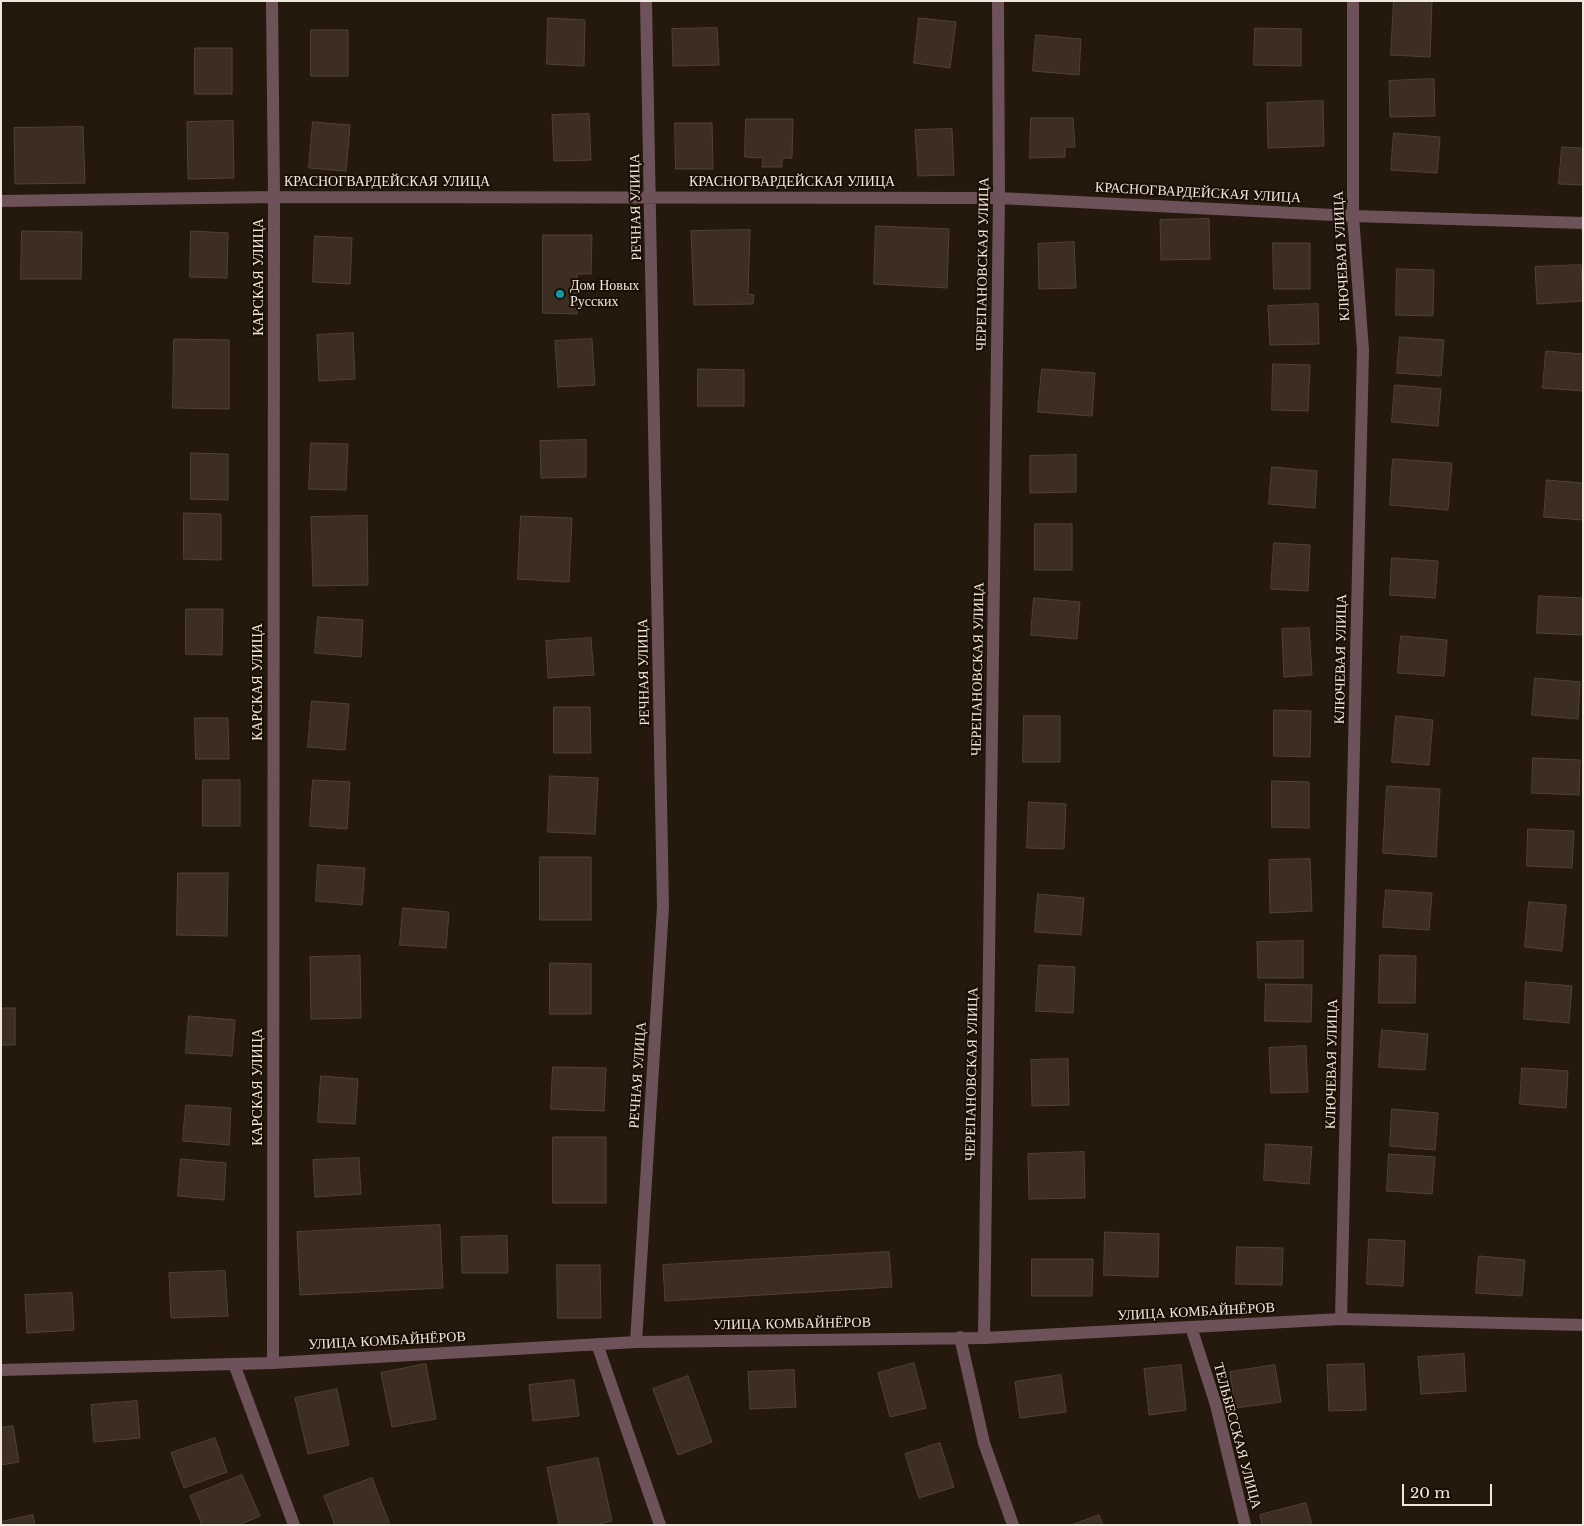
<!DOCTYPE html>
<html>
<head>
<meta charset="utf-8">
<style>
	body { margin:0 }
	#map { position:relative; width:1584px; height:1526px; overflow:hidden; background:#25180d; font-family:"Libre Baskerville",serif }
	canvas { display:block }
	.frame { position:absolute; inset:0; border:2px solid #f0e7df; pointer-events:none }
	.scale { position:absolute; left:1402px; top:1484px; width:90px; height:22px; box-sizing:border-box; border:2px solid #f0e7df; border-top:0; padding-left:6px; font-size:15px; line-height:18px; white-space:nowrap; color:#f0e7df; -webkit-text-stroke:4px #1b0f05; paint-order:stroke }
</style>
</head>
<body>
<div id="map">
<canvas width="1584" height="1526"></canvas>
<div class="frame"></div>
<div class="scale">20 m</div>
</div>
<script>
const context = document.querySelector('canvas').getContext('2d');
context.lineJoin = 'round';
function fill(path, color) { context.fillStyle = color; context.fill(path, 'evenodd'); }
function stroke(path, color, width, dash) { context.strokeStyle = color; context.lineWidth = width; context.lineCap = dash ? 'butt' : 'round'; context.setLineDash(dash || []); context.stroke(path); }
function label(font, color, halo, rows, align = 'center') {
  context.font = font + ' "Libre Baskerville",serif'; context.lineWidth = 4; context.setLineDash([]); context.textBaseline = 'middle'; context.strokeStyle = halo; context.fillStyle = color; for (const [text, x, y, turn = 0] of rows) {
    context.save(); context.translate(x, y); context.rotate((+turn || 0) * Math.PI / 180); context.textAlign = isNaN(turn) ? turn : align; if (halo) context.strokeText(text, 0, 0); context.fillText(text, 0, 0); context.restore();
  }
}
const building = new Path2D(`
	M1394,1H1432L1430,57L1391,55Z
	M548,18L585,20L584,66L547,64Z
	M919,18L956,22L950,68L914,63Z
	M717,28L719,65L673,66L672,29Z
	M1255,28L1301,29V66L1254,65Z
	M311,30H348V76H311Z
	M1036,35L1081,39L1079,75L1033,71Z
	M195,48H232V94H195Z
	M1434,79L1435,116L1390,117L1389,81Z
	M1323,101L1324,146L1268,148L1267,103Z
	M589,114L591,160L554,161L552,115Z
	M1031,118H1073L1075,147H1065V157L1030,158Z
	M746,119H793L792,158H782V167H762L763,158L745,157Z
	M233,121L234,178L188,179L187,122Z
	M313,122L350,125L346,171L309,168Z
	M675,123H712L713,169H676Z
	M83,127L85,183L15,184L14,128Z
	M952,129L954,175L918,176L915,130Z
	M1394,133L1440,137L1437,173L1391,170Z
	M1562,147L1583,148V185L1559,184Z
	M1209,219L1210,259L1161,260L1160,220Z
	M876,226L949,229L947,288L874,284Z
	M750,230L748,294L754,295L753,304L694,305L691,231Z
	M22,231L82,232L81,279H21Z
	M191,231L228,233L227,278L190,277Z
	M543,235H592L591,274H577V314L543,313Z
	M315,236L352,238L350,284L313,282Z
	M1074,242L1076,288L1039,289L1038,244Z
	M1273,243H1310V289H1274Z
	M1581,265L1583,301L1537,304L1535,267Z
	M1397,269L1434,270L1433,316L1396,315Z
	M1318,304L1319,344L1270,345L1268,306Z
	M353,333L355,379L319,381L317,335Z
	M1400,337L1444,340L1441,376L1397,373Z
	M174,339L229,340V409L173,408Z
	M592,339L595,385L558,387L555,341Z
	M1546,351L1583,354V391L1543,388Z
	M1273,364L1310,365L1308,411L1272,410Z
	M698,369L744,370V406H698Z
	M1042,369L1095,373L1092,416L1038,412Z
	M1395,385L1441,389L1438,426L1392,422Z
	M586,440V477L541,478L540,441Z
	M311,443L348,444L346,490L309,489Z
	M191,453L228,454V500L191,499Z
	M1076,455V492L1030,493V456Z
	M1393,459L1452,463L1448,510L1390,505Z
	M1272,467L1317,471L1315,508L1269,504Z
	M1547,480L1583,483V520L1544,517Z
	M184,513L221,514V560L184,559Z
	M367,516L368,585L313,586L311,517Z
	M521,516L572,518L569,582L518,579Z
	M1035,524H1072V570H1035Z
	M1274,543L1310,545L1308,591L1271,589Z
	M1392,558L1438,561L1435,598L1390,595Z
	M1539,596L1583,598V635L1537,633Z
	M1034,598L1080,602L1077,639L1031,635Z
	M186,609H223L222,655L186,654Z
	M318,617L363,620L361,657L315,653Z
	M1309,628L1312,675L1284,677L1282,629Z
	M1401,636L1447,640L1444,676L1398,673Z
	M591,638L594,675L548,678L546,641Z
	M1535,678L1580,682L1578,719L1532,715Z
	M312,701L349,704L345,750L308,747Z
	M554,707H590L591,753H554Z
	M1274,710L1311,711L1310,757L1274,756Z
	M1024,716H1060V762H1023Z
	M1396,716L1433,720L1429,765L1392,762Z
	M195,718H228L229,759H196Z
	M1533,758L1580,760L1579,795L1532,793Z
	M550,776L598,778L595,834L548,832Z
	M203,780H240V826H203Z
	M313,780L350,782L347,829L310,826Z
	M1272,781L1309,782V828L1272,827Z
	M1387,786L1440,789L1436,857L1383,853Z
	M1029,802L1066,804L1064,849L1027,848Z
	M1528,829L1574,831L1572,868L1527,866Z
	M540,857H591V920H540Z
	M1310,859L1312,911L1270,913L1269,860Z
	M318,865L365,868L362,905L316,901Z
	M178,873H228L227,936L177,935Z
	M1386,890L1432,893L1429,930L1383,927Z
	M1038,894L1084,898L1081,935L1035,932Z
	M1529,902L1566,905L1562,951L1525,947Z
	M403,908L449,912L446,948L400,945Z
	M1303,941V978H1258L1257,942Z
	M1380,955L1416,956L1415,1003H1379Z
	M360,956L361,1018L311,1019L310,957Z
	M550,963L591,964V1014H550Z
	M1039,965L1075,967L1073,1013L1036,1011Z
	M1526,982L1572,986L1569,1023L1524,1019Z
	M1266,984L1312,985L1311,1022L1265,1021Z
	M1,1008H15V1045H1Z
	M189,1016L235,1020L232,1056L186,1053Z
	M1382,1030L1428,1034L1425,1070L1379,1067Z
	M1306,1046L1308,1092L1271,1093L1269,1048Z
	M1068,1059L1069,1105L1032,1106L1031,1060Z
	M553,1067L606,1068L604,1111L551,1109Z
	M1522,1068L1568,1071L1566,1108L1520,1104Z
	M321,1076L358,1079L355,1124L318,1122Z
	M186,1105L231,1108L229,1145L183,1141Z
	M1392,1109L1438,1113L1435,1150L1390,1146Z
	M553,1137H606V1203H553Z
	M1266,1144L1312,1147L1309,1184L1264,1180Z
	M1084,1152L1085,1198L1029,1199L1028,1154Z
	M1389,1154L1435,1157L1432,1194L1387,1191Z
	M359,1158L361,1194L315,1197L313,1160Z
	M181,1159L226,1163L224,1200L178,1196Z
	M440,1225L443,1288L300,1295L297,1232Z
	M1105,1232L1159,1234L1158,1277L1104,1275Z
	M507,1236L508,1273H462L461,1237Z
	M1369,1239L1405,1241L1403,1286L1367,1284Z
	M1237,1247L1283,1248L1282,1285L1236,1284Z
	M889,1252L892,1287L665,1301L663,1265Z
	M1479,1256L1525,1260L1522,1296L1476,1293Z
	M1032,1259H1093L1092,1296H1032Z
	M557,1265H600L601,1318H558Z
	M225,1271L228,1316L171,1318L169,1273Z
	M72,1293L74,1330L27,1333L25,1295Z
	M1464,1354L1466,1391L1421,1394L1418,1357Z
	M914,1363L926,1408L890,1417L878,1373Z
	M426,1364L436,1419L392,1427L381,1373Z
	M1364,1364L1366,1410L1329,1411L1327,1365Z
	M1181,1365L1186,1410L1149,1415L1144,1369Z
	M1275,1365L1281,1402L1235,1408L1230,1372Z
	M794,1370L796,1407L750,1409L748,1372Z
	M1061,1375L1066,1412L1020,1418L1015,1382Z
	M688,1376L712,1442L678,1455L653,1389Z
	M574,1380L579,1416L533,1421L529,1385Z
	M337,1389L349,1445L308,1454L295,1398Z
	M137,1401L140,1438L94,1442L91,1405Z
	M13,1426L19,1462L1,1465V1428Z
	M215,1438L227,1472L184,1488L171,1453Z
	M940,1443L954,1487L919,1498L905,1454Z
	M598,1458L612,1521L595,1525H559L547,1468Z
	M242,1475L260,1516L239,1525H202L190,1496Z
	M372,1478L390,1525H335L324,1496Z
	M1306,1503L1312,1525H1262L1260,1515Z
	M33,1515L35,1525H1V1522Z
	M1099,1515L1103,1525H1072Z`);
const street = new Path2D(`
	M272,1L274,197L273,1363
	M1,201L274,197L999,198L1353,216L1583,223
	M1341,1319L1363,350L1353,216V1
	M1191,1327L1216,1405L1245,1525
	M960,1337L984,1443L1013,1525
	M984,1338L999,198L998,1
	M636,1342L663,907L646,1
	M597,1344L660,1525
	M234,1364L294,1525
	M1,1370L273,1363L636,1342L984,1338L1341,1319L1583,1325`);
const markers = [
	[560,294,5,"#0f9aa8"]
];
const streetNames = [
	["КРАСНОГВАРДЕЙСКАЯ УЛИЦА",387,182],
	["КРАСНОГВАРДЕЙСКАЯ УЛИЦА",792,182],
	["КРАСНОГВАРДЕЙСКАЯ УЛИЦА",1198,193,3],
	["РЕЧНАЯ УЛИЦА",636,207,-91],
	["КЛЮЧЕВАЯ УЛИЦА",1342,256,-93],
	["ЧЕРЕПАНОВСКАЯ УЛИЦА",983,264,-89],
	["КАРСКАЯ УЛИЦА",259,277,-90],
	["КЛЮЧЕВАЯ УЛИЦА",1341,659,-89],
	["ЧЕРЕПАНОВСКАЯ УЛИЦА",978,669,-89],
	["РЕЧНАЯ УЛИЦА",644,672,-91],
	["КАРСКАЯ УЛИЦА",258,682,-90],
	["КЛЮЧЕВАЯ УЛИЦА",1332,1064,-89],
	["ЧЕРЕПАНОВСКАЯ УЛИЦА",972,1074,-89],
	["РЕЧНАЯ УЛИЦА",638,1075,-86],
	["КАРСКАЯ УЛИЦА",258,1087,-90],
	["УЛИЦА КОМБАЙНЁРОВ",1196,1312,-3],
	["УЛИЦА КОМБАЙНЁРОВ",792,1324,-1],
	["УЛИЦА КОМБАЙНЁРОВ",387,1341,-3],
	["ТЕЛЬБЕССКАЯ УЛИЦА",1237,1436,75]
];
const poiNames = [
	["Дом Новых",570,286],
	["Русских",570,302]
];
fill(building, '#3c2e22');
stroke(building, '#514236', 1);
stroke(street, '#6e5259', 12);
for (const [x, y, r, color] of markers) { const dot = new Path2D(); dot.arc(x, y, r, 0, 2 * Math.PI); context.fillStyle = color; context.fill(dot); stroke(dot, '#1b0f05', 2); }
label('14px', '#f0e7df', '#1b0f05', streetNames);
label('14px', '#f0e7df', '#1b0f05', poiNames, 'left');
</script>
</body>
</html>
